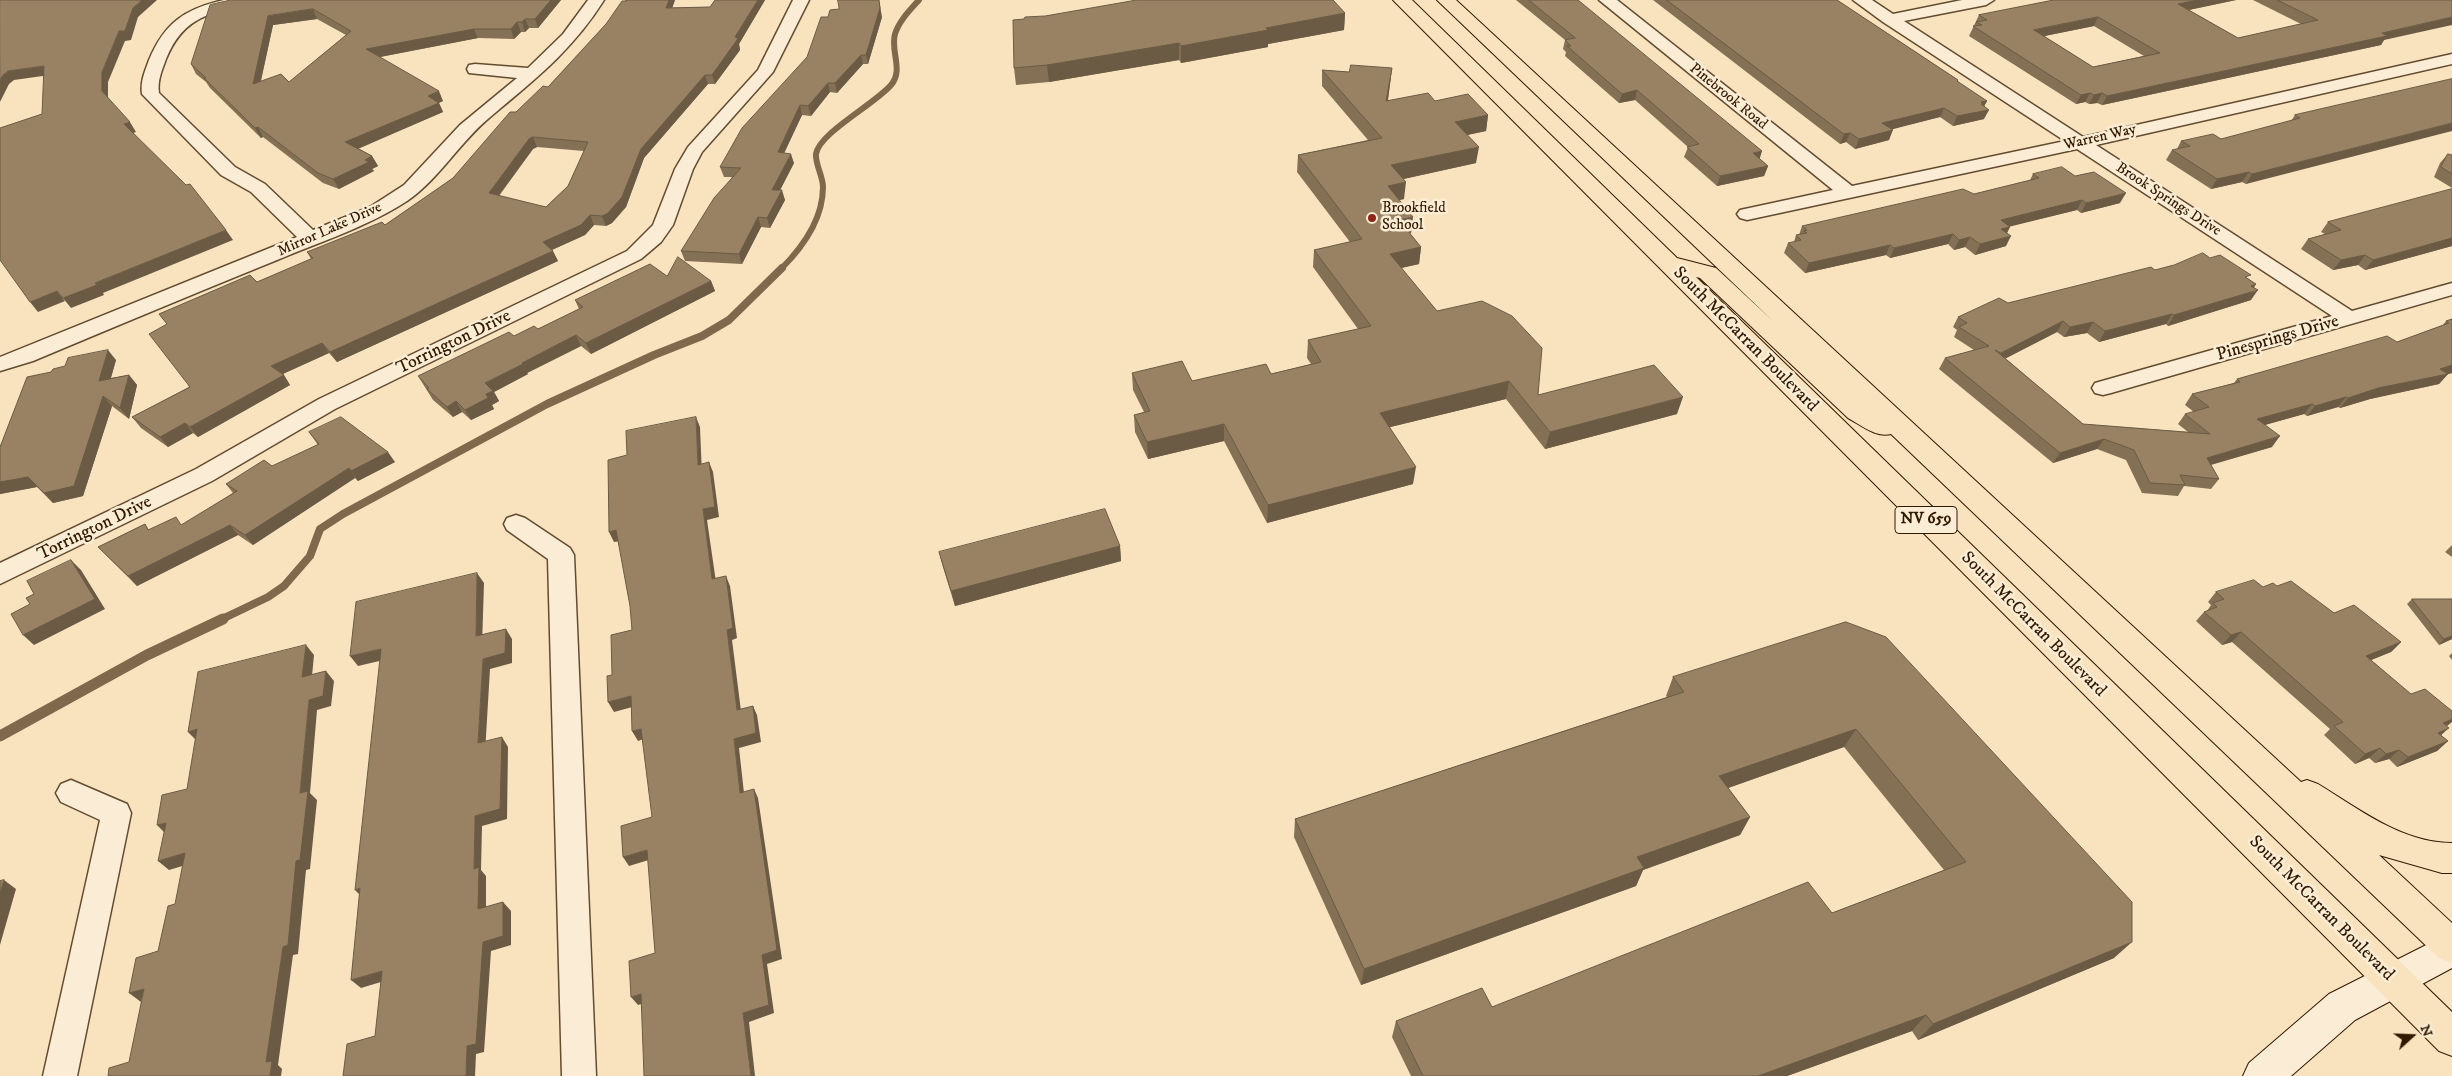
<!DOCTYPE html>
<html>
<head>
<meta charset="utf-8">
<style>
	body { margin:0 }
	#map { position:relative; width:2452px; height:1076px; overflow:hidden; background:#f9e3be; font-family:"IM FELL DW Pica",serif }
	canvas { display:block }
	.north { position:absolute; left:2387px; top:1011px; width:50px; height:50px; -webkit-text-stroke:4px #fbedd5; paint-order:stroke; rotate:70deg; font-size:14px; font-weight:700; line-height:20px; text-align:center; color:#311801 }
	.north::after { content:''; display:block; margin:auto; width:18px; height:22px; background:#311801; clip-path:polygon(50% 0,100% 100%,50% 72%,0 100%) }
</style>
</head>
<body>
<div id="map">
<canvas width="2452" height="1076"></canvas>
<div class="north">N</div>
</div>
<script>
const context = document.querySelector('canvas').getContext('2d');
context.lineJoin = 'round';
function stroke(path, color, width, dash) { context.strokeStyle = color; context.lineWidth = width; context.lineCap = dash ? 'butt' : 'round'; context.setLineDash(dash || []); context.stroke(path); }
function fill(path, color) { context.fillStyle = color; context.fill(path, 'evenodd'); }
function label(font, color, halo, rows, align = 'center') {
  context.font = font + ' "IM FELL DW Pica",serif'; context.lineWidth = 5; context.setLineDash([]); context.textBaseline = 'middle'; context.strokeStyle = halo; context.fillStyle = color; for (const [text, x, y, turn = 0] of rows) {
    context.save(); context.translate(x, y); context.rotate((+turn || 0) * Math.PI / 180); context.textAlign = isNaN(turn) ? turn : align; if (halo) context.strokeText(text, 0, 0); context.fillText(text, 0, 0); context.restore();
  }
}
const streamFar2 = new Path2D(`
	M781,269C802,248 823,219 823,187C823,176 815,164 816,154C819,133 875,104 891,85C904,70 890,51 895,34C899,21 910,10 919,0`);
const streamFar1 = new Path2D(`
	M220,620L268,597L284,586L310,556L320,529L343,514L547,404L654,355L702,336L729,320L782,268`);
const stream = new Path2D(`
	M0,736L147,655L223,619`);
const street = new Path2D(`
	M224,0H255L252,3C212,13 184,15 166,59C162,70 157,81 159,93L235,167L265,184L313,230L370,207L404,185L460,125L517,78L469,73L467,69L469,65L475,64L528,68L563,34L588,0H604C572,51 534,80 489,118C459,143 439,179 407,201C367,227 320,242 277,260C195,293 114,327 33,361L0,371V357L297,237L251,192L221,175L142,94C140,82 145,71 149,60C165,22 185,9 224,0Z
	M793,0H809L773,72L702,152L693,169L673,225L661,242L641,259L335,409L212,481L0,584V563L196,469L319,399L627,251L653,225L675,169L688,147L758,70Z
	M1599,0H1617L1852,186L2065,141L1883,22L1853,0H1872L1893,14L1962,0H1994L1986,5L1904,21L2083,137L2452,54V64L2096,145L2352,311L2452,283V295L2111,393L2103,395L2095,393L2092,388L2095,383L2332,316L2077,149L1747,220L1740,218L1737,214L1740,210L1833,190Z
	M516,515L525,518L570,548L574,555L596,1076H562L548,559L507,530L504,524L507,518Z
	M71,780L127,804L131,813L77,1076H43L100,820L61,802L56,793L61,784Z`);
const secondary = new Path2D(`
	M2452,932V968L2355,1020L2291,1076H2243L2249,1063L2329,994Z`);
const primary = new Path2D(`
	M1393,0H1412L1677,258L1716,268L1774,322L1437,0H1456L2301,782L2307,780L2318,784C2359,809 2402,843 2452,843V873H2442L2379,855L2452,923V963L2439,958L1891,434C1876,438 1861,425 1848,418L1700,278L1696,277L2452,1012V1056L2439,1051Z`);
const wall = new Path2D(`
	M231,0H561L538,28H529L525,32H521L514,39L478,38L379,57L443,101L439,103L443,112L358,148L372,156L378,166L372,169L374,171L339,189L323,183L263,137L261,138L210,88L206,82L196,74L191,64ZM317,19L346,35L289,82L261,81L273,25Z
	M626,0H675L672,8L710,7L715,0H765L739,44L740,50L715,84H708L644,158L626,207L612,223L606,226L594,225L585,235L552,250L558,261L337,362L329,353L283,374L290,385L198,437L193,433L168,447L141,428L132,417L189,387L167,324L159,314L257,282L311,259L307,252L385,225L453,178L516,112L548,87L606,24ZM537,147L584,151L568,186L546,207L499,196L533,149Z
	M1516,0H1578L1768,166L1764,176L1717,186L1684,157L1688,147L1635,100L1619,103L1565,56L1566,52L1563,49L1565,40Z
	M1653,0H1837L1958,80V82L1987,101L1984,106V119L1953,126L1940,117L1891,129L1889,140L1855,149L1846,142L1840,144Z
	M2054,0H2236L2189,10L2238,38L2301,24L2253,0H2452L2384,40L2381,45L2102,105L2097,103L2089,104L2085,102L2076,104L1969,36L1979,15ZM2094,26L2144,56L2093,67L2044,36Z
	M1345,13L1344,30L1268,44V47L1181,63L1179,60L1049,82L1016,85L1014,68Z
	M882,17L868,64H863L837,93L830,92L811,116L802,115L784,153L794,163L780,190L785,200L770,228L761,227L742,264L685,261L681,251L732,177H724L720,167Z
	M1392,68L1388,101H1435L1488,115L1486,131L1467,135L1476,163L1403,179L1404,199L1399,200L1410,234L1421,247L1419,264L1401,268L1437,311L1538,395L1677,414L1545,449L1506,399L1390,427L1413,484L1267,523L1224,441L1148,459L1135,432L1134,415L1144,412L1133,390L1132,373L1192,381L1271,374L1311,364L1307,358L1308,340L1358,329L1313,267L1314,250L1350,242L1297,172L1298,155L1368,140L1322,86V70L1349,72Z
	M2452,79L2246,184L2242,182L2211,189L2166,160L2172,150L2177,149L2181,141L2221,139L2291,121L2295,115Z
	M2448,154L2452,155V188L2434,177L2440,163Z
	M2033,174L2120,203L2081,213L2077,210L2010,226L2007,233L2006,246L1975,255L1965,247L1954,250L1948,244L1890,258L1886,255L1805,273L1784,253L1788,243L1794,242L1796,235H1799L1802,226L1974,194L2030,180Z
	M2452,189V246L2365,270L2358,265L2333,270L2301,249L2308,239L2325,234L2321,232L2328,222Z
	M2210,258L2249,279L2254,287L2251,300L2168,326L2166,324L2099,342L2087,333L2064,337L2057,332L2005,358L2083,424L2188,432L2178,424L2185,414L2194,412L2185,405L2192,394L2234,383L2237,379L2397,342L2443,325L2446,321L2452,319V373L2448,374L2439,384L2370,399L2340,408L2338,407L2307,416L2304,414L2265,425L2272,447L2211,465L2219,479L2211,489L2184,486L2178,496L2142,493L2126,460L2097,449L2053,463L1939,369L1945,358L1974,350L1954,337L1957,330L1953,327L1958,317L2008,303Z
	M667,276L711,281L715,291L591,354L581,346L527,373L528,374L494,392L499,401L492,405L494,409L471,420L462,412L453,417L433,400L418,376L514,336L538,329L579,309L575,300Z
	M116,360L111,378L129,375L137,385L129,419L112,406L83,496L53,503L37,487L0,494V447L51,372Z
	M309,432L395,462L358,481L355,478L253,545L238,535L137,586L98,547L145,524L149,530L182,525L233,493L226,484L272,466L318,445Z
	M2452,545V557L2445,552Z
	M1120,546L1121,561L955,606L943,567L939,552Z
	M2277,586L2334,613L2401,642L2391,652L2371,660L2447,726L2441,735L2448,741L2437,751L2397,767L2389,759L2375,763L2369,758L2355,764L2324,735L2330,729L2232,642L2222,645L2196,621L2204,612L2207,611L2211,605L2208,602L2216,592Z
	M2412,599H2452V639L2439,645L2407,604Z
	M1846,622L2114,958L1918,1040L1912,1031L1787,1076H1411L1392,1037L1396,1021L1492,1007L1832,913L1944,870L1844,747L1728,788L1750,817L1740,835L1643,870L1636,886L1361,985L1294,837L1295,819L1667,697L1666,696L1673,677Z
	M2452,653V660L2449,656Z`);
const shadedWall = new Path2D(`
	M142,0H157L138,17L131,40L125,41L108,82V100L102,91V72L119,31L133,8Z
	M551,0H561L538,28L535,19Z
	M669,0H675L669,17L666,8Z
	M758,0H765L739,44L740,50L715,84L712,75Z
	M879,0L882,17L868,64L866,55Z
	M2198,0H2236L2174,13L2178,4Z
	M313,9L317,19L273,25L258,93L253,84L268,16Z
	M1345,13L1344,30L1268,44V47L1181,63V46L1266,28Z
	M2098,17L2094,26L2030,39L2034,30Z
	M2452,17V25L2384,40L2381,45L2102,105L2107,96Z
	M525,19L529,28L525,32L522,22Z
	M517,22L521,32L514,39L511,29Z
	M474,29L478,38L370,59L366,49Z
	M1179,43V60L1049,82L1047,65Z
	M861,55L863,64L837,93L835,83Z
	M44,66L50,75L14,80L9,84L0,102V80L3,75L8,71Z
	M1392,68L1390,84L1385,118L1386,101Z
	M705,75L708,84L644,158L626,207L612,223L606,226L602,216L641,149Z
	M828,83L830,92L811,116L808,106Z
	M1637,90L1635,100L1619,103L1622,94Z
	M439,91L443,101L432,105L428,96Z
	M2090,93L2085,102L2076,104L2081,95Z
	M2102,93L2097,103L2089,104L2094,95Z
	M1987,101L1982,110H1989L1984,119L1953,126L1957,116L1981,102Z
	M439,103L443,112L351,152L345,142Z
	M800,105L802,115L780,162L778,152Z
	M1944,108L1940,117L1878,133L1882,123Z
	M1488,115L1486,131L1453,138L1455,122Z
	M130,122L136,132L130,134L124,124Z
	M2452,123V131L2246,184L2252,174Z
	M258,127L263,137L261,138L255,128Z
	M1893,130L1889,140L1855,149L1859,139Z
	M1850,133L1846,142L1840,144L1844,134Z
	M533,137L537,147L533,149L493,203L489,193L529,139Z
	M1479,147L1476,163L1390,182L1391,165Z
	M1762,151L1759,161L1753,153Z
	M791,154L794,163L775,200L772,190Z
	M372,156L378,166L372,169L374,171L339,189L333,179Z
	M1768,166L1764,176L1717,186L1720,176Z
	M2249,172L2242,182L2211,189L2217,179Z
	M1406,182L1404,199L1386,203L1388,186Z
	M782,190L785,200L770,228L767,218Z
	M2126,193L2120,203L2081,213L2086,203Z
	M2082,200L2077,210L1996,230L2001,220Z
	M590,215L594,225L585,235L547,252L543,242Z
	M758,217L761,227L742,264L739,254Z
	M1413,217L1411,234L1399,220Z
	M2010,227L2005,237L2001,229Z
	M226,230L233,240L103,293L104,295L71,308L63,298L95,283Z
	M1953,234L1948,244L1890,258L1894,248Z
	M2011,236L2006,246L1975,255L1980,244Z
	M1970,237L1965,247L1954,250L1959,240Z
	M2452,238V246L2365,270L2373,260Z
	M1890,245L1886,255L1805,273L1809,263Z
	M1421,247L1419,264L1388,271L1390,254Z
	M553,251L558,261L337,362L330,352Z
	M2365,255L2358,265L2333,270L2341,260Z
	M711,281L715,291L591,354L586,343Z
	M2256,284L2251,293L2258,290L2251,300L2168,326L2174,315Z
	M57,291L65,301L38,312L30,302Z
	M2172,314L2166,324L2099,342L2105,331Z
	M2063,321L2057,332L1995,364L2001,353Z
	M2093,322L2087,333L2064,337L2070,327Z
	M576,335L581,346L527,373L528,374L494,392L499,401L492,405L494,409L471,420L465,410L486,394L485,383L522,363Z
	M322,343L329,353L278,376L271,366Z
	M108,350L116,360L107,391L99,381Z
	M2452,365V373L2448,374L2439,384L2370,399L2340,408L2348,398Z
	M129,375L137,385L129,419L120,408Z
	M284,375L290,385L198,437L190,427Z
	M1509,381L1506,399L1378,430L1380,413Z
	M103,396L112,406L83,496L53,503L44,493Z
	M1683,397L1677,414L1545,449L1550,432Z
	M2346,397L2338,407L2307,416L2315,406Z
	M456,401L462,412L453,417L447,407Z
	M2312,404L2304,414L2250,429L2257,419Z
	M696,417L700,427L702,475L698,465Z
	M185,423L193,433L168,447L160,437Z
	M1224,424V441L1148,459L1147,442Z
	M2280,436L2272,447L2199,468L2207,458Z
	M2104,439L2097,449L2053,463L2060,453Z
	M388,452L395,462L358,481L351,471Z
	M709,462L713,472L719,517L707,520L717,589L712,579L703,509Z
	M1416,467L1413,484L1267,523L1268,505Z
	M349,468L355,478L253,545L245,535Z
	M28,477L37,487L0,494V482Z
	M230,525L238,535L137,586L128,576Z
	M616,530L621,541L614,542L609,532Z
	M1120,546L1121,561L955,606L951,591Z
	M71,560L81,570L105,609L34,645L23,635Z
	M477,573L484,583L482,646L476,636Z
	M726,576L730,586L737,638L732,640L742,719L737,710L727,630Z
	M506,629L512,639V663L490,669L485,753L478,743L483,659Z
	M2241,632L2232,642L2222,645L2231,635Z
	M2452,636V639L2439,645L2444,639Z
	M2401,642L2391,652L2356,666L2366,656Z
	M306,645L314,655L311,687L302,677Z
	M381,649L388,659L358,666L350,656Z
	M326,671L334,681L331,706L317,710L310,793L317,800L310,869L306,870L298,954L293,955L278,1065L282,1069L281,1076H270L266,1062L300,793L309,700Z
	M631,696L636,706L614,712L608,702Z
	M753,706L757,715L761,742L739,748L745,802L740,793L734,739Z
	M2452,719V722L2447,726L2443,723Z
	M2449,728L2438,738V733Z
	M197,729L198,742L188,732Z
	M641,729L646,738L638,741L632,731Z
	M1856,729L1844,747L1711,794L1719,776Z
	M502,737L508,747L507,819L482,826L481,870L486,876V918L478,909L474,869L475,816Z
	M2448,741L2437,751L2397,767L2408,757Z
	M2380,748L2369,758L2355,764L2365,754Z
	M2399,750L2389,759L2375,763L2386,754Z
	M754,789L758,798L782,959L767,964L774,1013L749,1022L755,1076H751L743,1013L762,955Z
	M1750,817L1740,835L1643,870L1636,886L1361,985L1364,969L1637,857Z
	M166,823L167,835L157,825Z
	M647,850L652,859L629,866L623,857Z
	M185,853L196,862L169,870L158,861Z
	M4,880L16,889L0,945V893Z
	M360,888L364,899L355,890Z
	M503,902L511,911V945L491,951L484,1052L476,1054L475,1076H466L467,1046L483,942Z
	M2132,942L2114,958L1918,1040L1933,1024Z
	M382,971L391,979L361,988L351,980Z
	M144,989L141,1002L129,993Z
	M641,994L648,1002L638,1005L631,997Z
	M1926,1015L1912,1031L1787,1076H1758Z`);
const building = new Path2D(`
	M0,0H142L133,8L125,31H119L102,72V91L130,122L124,124L186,185L190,184L226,230L95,283L97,285L63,298L57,291L30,302L0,260V128L42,114L44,66L8,71L3,75L0,80Z
	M231,0H551L535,19H525L522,22H517L511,29H474L366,49L439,91L428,96L439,103L345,142L372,156L365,160L369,162L333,179L318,173L258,127L255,128L204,78H206L191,64L210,5ZM313,9L351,31L289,82L281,74L253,84L268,16Z
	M626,0H669L666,8L710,7L715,0H758L735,37L738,38L737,40L712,75H705L641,149L622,197L608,213L602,216L590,215L581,225L543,242L553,251L330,352L322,343L271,366L284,375L190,427L185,423L160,437L132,417L190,387L149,334L167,324L159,314L250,275L257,282L313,258L307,252L382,222L385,225L453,178L510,112H516L543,86L548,87L606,24L622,1H626ZM533,137L588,142L568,186L546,207L489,193L529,139Z
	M838,0H879L880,8L866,55H861L835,83H828L808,106L800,105L778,152L791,154L772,190H782L767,218L758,217L739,254L681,251L714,198L741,168L720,167L742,128L807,57L821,17H828L830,10L839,9Z
	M1137,0H1333L1345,13L1266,28L1268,30L1181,46L1179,43L1047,65L1014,68L1013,20L1024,19L1025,17L1045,16Z
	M1529,0H1578L1762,151L1753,153L1768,166L1720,176L1687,147L1699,144L1637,90L1622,94L1567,46H1571L1565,40L1575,38Z
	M1667,0H1837L1958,80L1957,81L1987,101L1981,102L1983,104H1981L1989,110L1957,116L1944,108L1882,123L1893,130L1859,139L1850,133L1844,134Z
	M2054,0H2198L2178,4L2238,38L2318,20L2277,0H2452V17L2382,33L2387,36L2107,96L2102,93L2094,95L2090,93L2081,95L1973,26L1982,25L1976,22L1987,20L1979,15ZM2098,17L2160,53L2093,67L2034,30Z
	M1351,65L1392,68L1386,101L1428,93L1435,101L1468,94L1488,115L1455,122L1479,147L1391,165L1406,182L1388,186L1413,217L1399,220L1421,247L1390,254L1437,311L1482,301L1512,316L1542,348L1538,395L1654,365L1683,397L1550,432L1509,381L1380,413L1416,467L1268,505L1224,424L1147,442L1134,415L1150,411L1132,373L1182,361L1192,381L1266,364L1271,374L1321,362L1308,340L1371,326L1314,250L1362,239L1298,155L1382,138L1322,70L1349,72Z
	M2452,79V123L2252,174L2249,172L2217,179L2172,150L2190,146L2181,141L2213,134L2221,139L2300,118L2295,115Z
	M2448,154L2452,155V174L2441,167Z
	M2062,167L2075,176L2094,172L2126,193L2086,203L2082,200L2001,220L2010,227L2001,229L2011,236L1980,244L1970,237L1959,240L1953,234L1894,248L1890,245L1809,263L1788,243L1801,240L1796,235L1807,233L1804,231L1807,230L1802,226L1963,189L1974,194L2039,178L2033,174Z
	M2452,189V238L2373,260L2365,255L2341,260L2308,239L2341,230L2328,222Z
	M2203,253L2210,258L2220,255L2251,275L2245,277L2256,284L2251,286L2258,290L2174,315L2172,314L2105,331L2093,322L2070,327L2063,321L2001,353L1995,350L2083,424L2210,434L2185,414L2209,407L2192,394L2240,382L2237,379L2387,336L2397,342L2449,323L2446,321L2452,319V365L2440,369L2448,374L2378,388L2348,398L2346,397L2315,406L2312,404L2257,419L2280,436L2207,458L2219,479L2180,475L2185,485L2150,483L2134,450L2104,439L2060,453L1945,358L1989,346L1959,327L1967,323L1958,317L1999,298L2008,303L2151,267L2155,270L2174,265Z
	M678,257L711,281L586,343L576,335L522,363L523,364L485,383L493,391L486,394L488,398L465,410L456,401L447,407L427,389L429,388L418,376L509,332L514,336L534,326L538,329L583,307L575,300L650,264L667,276Z
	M108,350L99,381L129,375L120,408L103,396L74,486L44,493L28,477L0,482V447L27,377L51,372L53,369L65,366L68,358Z
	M341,417L388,452L351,471L349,468L245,535L230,525L128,576L98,547L145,524L148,530L176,517L181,525L237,491L226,484L264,460L272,466L319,444L309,432Z
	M696,417L698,465L709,462L715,507L703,509L712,579L726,576L733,628L727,630L737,710L753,706L756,733L734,739L740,793L754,789L777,950L762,955L769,1005L743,1013L751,1076H644L641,994L631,997L629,961L655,953L647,850L623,857L621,826L652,817L641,729L632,731L631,696L608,702L607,676L612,675L611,635L632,630L630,606L616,530L609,532L608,460L627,455L626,431Z
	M1105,509L1120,546L951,591L939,552Z
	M71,560L95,599L23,635L11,614L30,604L26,598L34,594L27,581Z
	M477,573L476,636L506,629L505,653L483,659L478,743L502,737L500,809L475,816L474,869L479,867L478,909L503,902V936L483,942L476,1044L467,1046L466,1076H343L347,1044L375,1036L382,971L351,980L360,888L355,890L381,649L350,656L356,602Z
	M2254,580L2263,587L2273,583L2277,586L2291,581L2334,613L2354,605L2401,642L2366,656L2411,694L2425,689L2452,711V719L2443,723L2449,728L2438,733L2448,741L2408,757L2399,750L2386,754L2380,748L2365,754L2334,726L2343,722L2241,632L2231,635L2204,612L2217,607L2213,603L2224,599L2216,592Z
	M2412,599H2452V636L2444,639Z
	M1846,622L1886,637L2132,902V942L1933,1024L1926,1015L1758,1076H1423L1396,1021L1482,988L1492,1007L1808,882L1832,913L1966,862L1856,729L1719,776L1750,817L1637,857L1644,868L1364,969L1295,819L1684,692L1673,677Z
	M306,645L302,677L326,671L323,696L309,700L300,793L308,791L300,860L296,861L288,945L283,947L266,1062L272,1061L270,1076H108L109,1068L129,1062L144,989L129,993L136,958L158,951L168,906L175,904L185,853L158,861L166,823L157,825L162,795L187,789L197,729L188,732L198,672Z
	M4,880L0,893V881Z`);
const markers = [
	[1372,218,5,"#8f2418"]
];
const farStreetnames = [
	["Pinebrook Road",1728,97,39],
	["Warren Way",2100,138,-13],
	["Brook Springs Drive",2168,200,33],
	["Mirror Lake Drive",330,230,-24]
];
const farPoinames = [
	["Brookfield",1382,209],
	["School",1382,226]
];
const shields = [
	[1926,520,62]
];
const shieldNames = [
	["NV 659",1926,520]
];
const streetNames = [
	["Pinesprings Drive",2278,339,-16],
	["South McCarran Boulevard",1745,340,45],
	["Torrington Drive",454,343,-26],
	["Torrington Drive",95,529,-26],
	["South McCarran Boulevard",2033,625,45],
	["South McCarran Boulevard",2321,909,45]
];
stroke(streamFar2, '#80684c', 6);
stroke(streamFar1, '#80684c', 8);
stroke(stream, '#80684c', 11);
stroke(street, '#634b30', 3);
stroke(secondary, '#311801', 2);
stroke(primary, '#311801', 2);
fill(street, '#fbedd5');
fill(secondary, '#fbedd5');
fill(primary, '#f9e3be');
fill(wall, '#847055');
fill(shadedWall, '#6b5b45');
fill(building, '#998263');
stroke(building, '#6b5b45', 1);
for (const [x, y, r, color] of markers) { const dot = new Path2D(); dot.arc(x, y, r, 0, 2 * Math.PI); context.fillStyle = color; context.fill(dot); stroke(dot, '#fbedd5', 2); }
label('15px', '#311801', '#fbedd5', farStreetnames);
label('15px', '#311801', '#fbedd5', farPoinames, 'left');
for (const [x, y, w] of shields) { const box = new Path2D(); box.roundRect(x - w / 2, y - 13.5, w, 27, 4); context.fillStyle = '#fbedd5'; context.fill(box); stroke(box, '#311801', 1); }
label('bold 16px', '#311801', null, shieldNames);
label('18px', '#311801', '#fbedd5', streetNames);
</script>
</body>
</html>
